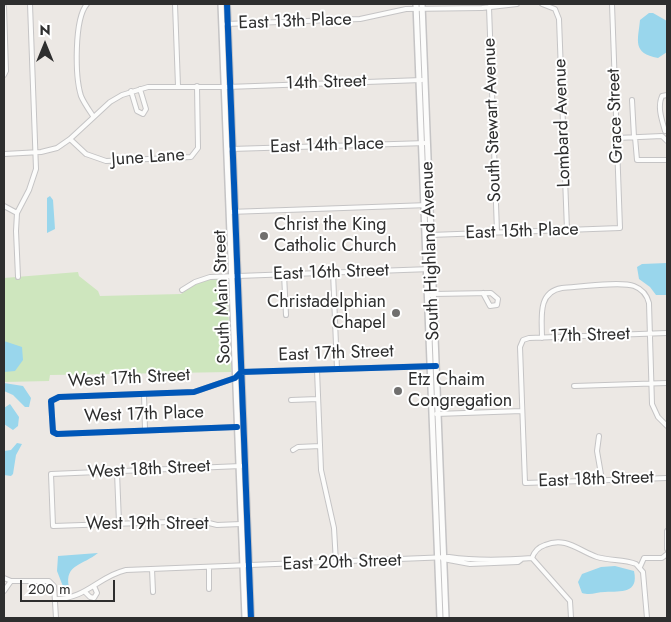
<!DOCTYPE html>
<html>
<head>
<meta charset="utf-8">
<style>
	body { margin:0 }
	#map { position:relative; width:671px; height:622px; overflow:hidden; background:#ece8e4; font-family:Jost,sans-serif }
	canvas { display:block }
	.frame { position:absolute; inset:0; border:5px solid #2e2e2e; pointer-events:none }
	.north { position:absolute; left:20px; top:20px; width:50px; height:50px; -webkit-text-stroke:4px #fff; paint-order:stroke; rotate:0deg; font-size:14px; font-weight:700; line-height:20px; text-align:center; color:#2e2e2e }
	.north::after { content:''; display:block; margin:auto; width:18px; height:22px; background:#2e2e2e; clip-path:polygon(50% 0,100% 100%,50% 72%,0 100%) }
	.scale { position:absolute; left:20px; top:580px; width:95px; height:22px; box-sizing:border-box; border:2px solid #2e2e2e; border-top:0; padding-left:6px; font-size:15px; line-height:18px; white-space:nowrap; color:#2e2e2e; -webkit-text-stroke:4px #fff; paint-order:stroke }
</style>
</head>
<body>
<div id="map">
<canvas width="671" height="622"></canvas>
<div class="frame"></div>
<div class="north">N</div>
<div class="scale">200 m</div>
</div>
<script>
const context = document.querySelector('canvas').getContext('2d');
context.lineJoin = 'round';
function fill(path, color) { context.fillStyle = color; context.fill(path, 'evenodd'); }
function stroke(path, color, width, dash) { context.strokeStyle = color; context.lineWidth = width; context.lineCap = dash ? 'butt' : 'round'; context.setLineDash(dash || []); context.stroke(path); }
function label(font, color, halo, rows, align = 'center') {
  context.font = font + ' Jost,sans-serif'; context.lineWidth = 4; context.setLineDash([]); context.textBaseline = 'middle'; context.strokeStyle = halo; context.fillStyle = color; for (const [text, x, y, turn = 0] of rows) {
    context.save(); context.translate(x, y); context.rotate((+turn || 0) * Math.PI / 180); context.textAlign = isNaN(turn) ? turn : align; if (halo) context.strokeText(text, 0, 0); context.fillText(text, 0, 0); context.restore();
  }
}
const green = new Path2D(`
	M78,272L79,276L98,291L100,296L181,294L194,284L206,279H227L231,372L50,375L49,381L4,382V278Z`);
const water = new Path2D(`
	M649,13H653L667,21V52L658,58C632,53 638,41 640,20Z
	M50,196L53,200L55,229L47,233V198Z
	M667,263V295H656L650,287L639,279L637,267L642,264Z
	M4,341L22,347L23,360L15,371L4,372Z
	M4,383L23,386L31,398L29,407H25L13,395L4,391Z
	M10,404L19,417L18,426L13,430L4,424V408Z
	M17,443L22,444L16,455L13,474L11,476L4,475V451L11,450Z
	M98,553C84,565 64,564 69,587L64,589L57,571L58,556Z
	M615,566L634,571C639,594 621,591 605,592C596,592 591,596 582,593L578,582L582,574L601,567Z`);
const street = new Path2D(`
	M87,4C74,19 75,77 81,96C84,103 89,110 93,116
	M175,4L178,86
	M542,4L555,9L559,19L567,230
	M4,7L6,71L4,75
	M489,7L497,232
	M226,24L360,19L406,9L482,8L517,4
	M131,91L137,111L143,114L146,109L140,89
	M632,100L634,137
	M665,131C662,120 657,107 662,96L667,95
	M635,137L637,160H667
	M617,138L662,136L667,141
	M70,139L86,154L106,161L191,157L198,148L197,86
	M231,149L427,143
	M4,154L41,152L57,148L70,139L110,102L122,95L148,87H227L422,80
	M4,206L17,213
	M229,212L429,205
	M430,235L620,228L612,4
	M333,272L337,369
	M284,274L286,315
	M18,277L16,231L17,213L29,190L36,169L30,4
	M182,290L195,282L210,277L431,269
	M431,295L433,294L491,293L498,299L497,305L490,306L483,293
	M667,333L529,338L523,340L520,347L525,483L667,478
	M542,338C542,318 537,292 562,288C578,287 621,281 634,286C642,289 647,295 649,303L652,404L658,417L667,426
	M317,370L321,470L334,528L336,563
	M574,386L667,383
	M144,394L145,430
	M291,400L318,399
	M436,414L522,411
	M237,427L57,434L53,432L51,401L59,397L194,392L235,378L241,372L432,366
	M599,436L597,451L602,480
	M293,450L298,447L320,446
	M117,472L119,523
	M241,524L217,525L201,521L53,526L51,474L241,466
	M667,531V549
	M532,558C534,552 539,547 545,545C566,536 579,551 597,557C610,561 624,559 636,564L643,572L647,618
	M443,559L470,564L518,562L522,559
	M209,567V589
	M640,567L644,558H662L667,554
	M152,569L153,592
	M4,578L11,581
	M4,591L11,581H49L54,586L56,618
	M85,592L90,597L94,598L97,593L94,586
	M55,599C86,599 99,576 126,570L449,557C476,561 506,560 532,558L570,601L571,618`);
const secondary = new Path2D(`
	M221,4L245,618
	M227,4L251,618
	M416,4L440,618
	M422,4L446,618`);
const cycleway = new Path2D(`
	M227,4L251,618
	M237,427L57,434L53,432L51,401L59,397L194,392L235,378L241,372L436,366`);
const markers = [
	[264,236,5,"#706f6e"],
	[396,313,5,"#706f6e"],
	[398,391,5,"#706f6e"]
];
const streetNames = [
	["East 13th Place",295,22,-2],
	["14th Street",326,83,-2],
	["Grace Street",616,116,-92],
	["South Stewart Avenue",493,120,-92],
	["Lombard Avenue",563,123,-92],
	["East 14th Place",327,146,-2],
	["June Lane",148,158,-4],
	["East 15th Place",522,232,-2],
	["South Highland Avenue",431,251,-92],
	["East 16th Street",331,273,-2],
	["South Main Street",223,297,-92],
	["17th Street",590,336,-2],
	["East 17th Street",336,354,-2],
	["West 17th Street",129,379,-3],
	["West 17th Place",144,415,-2],
	["West 18th Street",149,470,-3],
	["East 18th Street",596,480,-2],
	["West 19th Street",147,525],
	["East 20th Street",342,563,-2]
];
const poiNames = [
	["Christ the King",274,226],
	["Catholic Church",274,247],
	["Christadelphian",386,303,"right"],
	["Chapel",386,324,"right"],
	["Etz Chaim",408,381],
	["Congregation",408,402]
];
fill(green, '#cee6be');
fill(water, '#99d6ec');
stroke(street, '#c5c4c5', 6);
stroke(secondary, '#c5c4c5', 8);
stroke(street, '#fcfcfb', 4);
stroke(secondary, '#fcfcfb', 5);
stroke(cycleway, '#0057b8', 6);
for (const [x, y, r, color] of markers) { const dot = new Path2D(); dot.arc(x, y, r, 0, 2 * Math.PI); context.fillStyle = color; context.fill(dot); stroke(dot, '#fff', 2); }
label('18px', '#2e2e2e', '#fff', streetNames);
label('18px', '#2e2e2e', '#fff', poiNames, 'left');
</script>
</body>
</html>
